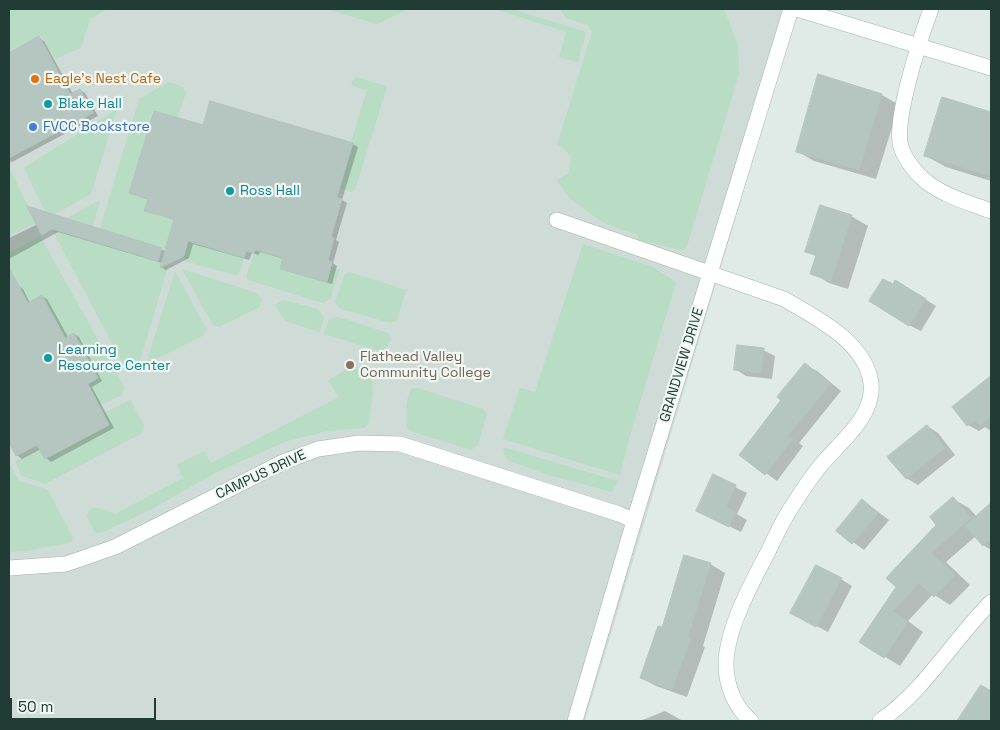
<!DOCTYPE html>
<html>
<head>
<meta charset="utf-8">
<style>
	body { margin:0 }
	#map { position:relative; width:1000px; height:730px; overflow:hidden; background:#e0ebe7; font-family:"Space Grotesk",sans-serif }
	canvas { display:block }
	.frame { position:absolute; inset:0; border:10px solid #213b35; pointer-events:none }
	.scale { position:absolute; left:10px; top:698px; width:146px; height:22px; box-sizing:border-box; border:2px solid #213b35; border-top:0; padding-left:6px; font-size:15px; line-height:18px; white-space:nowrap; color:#213b35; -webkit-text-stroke:4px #f0f8f4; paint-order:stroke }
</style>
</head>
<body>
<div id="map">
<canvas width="1000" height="730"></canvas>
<div class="frame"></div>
<div class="scale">50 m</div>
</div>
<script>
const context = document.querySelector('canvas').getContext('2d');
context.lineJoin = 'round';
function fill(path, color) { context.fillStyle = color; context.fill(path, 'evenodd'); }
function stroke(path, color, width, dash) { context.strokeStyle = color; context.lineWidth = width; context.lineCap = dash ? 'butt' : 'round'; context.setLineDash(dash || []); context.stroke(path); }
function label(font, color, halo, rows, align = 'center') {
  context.font = font + ' "Space Grotesk",sans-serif'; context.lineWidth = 4.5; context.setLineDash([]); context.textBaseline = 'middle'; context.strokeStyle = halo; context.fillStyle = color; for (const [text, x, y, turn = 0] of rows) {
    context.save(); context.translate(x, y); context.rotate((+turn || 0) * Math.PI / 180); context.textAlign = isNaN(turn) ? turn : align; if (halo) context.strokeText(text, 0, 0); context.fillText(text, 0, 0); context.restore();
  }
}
const built = new Path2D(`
	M9,9H798L585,721H9Z`);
const green = new Path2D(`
	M9,9H107L90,19L81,48L55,59L40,34L9,51Z
	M327,9H406V10L377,24Z
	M496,9H512L583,31L586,33L578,62L559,57L566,32Z
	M560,9H724L738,46L739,74L687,246L684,250L637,240L638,235L609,225L598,219L569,198L557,180L569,173L571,156L562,147L557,145L592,32L588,25L566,18Z
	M355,77L387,86L355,190L352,192L340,188L353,143L351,142L367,90L354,86L351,83Z
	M169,82L183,87L186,93L177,118L153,111L129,193L148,199L145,211L174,219L166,249L100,228L139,99Z
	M117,109L91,194L55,214L45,211L24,168Z
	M9,167L36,223L9,236Z
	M100,200L93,226L67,218Z
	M52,229L167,264V270L140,361L125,368Z
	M40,236L124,387L122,395L99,406L88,384L98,378L74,333L65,338L42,295L28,303L18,284L9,289V253Z
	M188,241L244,258L239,274L235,275L185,261L184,256Z
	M583,244L653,267L676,282L629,439L620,475L503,439L520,388L535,392Z
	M255,250L283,258L280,269L326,282L331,266L339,270L331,298L323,303L248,280L246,277Z
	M182,269L257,293L262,299L259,307L219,327L213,325Z
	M175,271L206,328L204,335L146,364Z
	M350,272L406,290L397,320L390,323L339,308L335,302L345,274Z
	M283,300L318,309L324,318L319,332L285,321L275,305Z
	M338,317L388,333L391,339L386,350L382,352L324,334L329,319Z
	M349,367L367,373L372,377L373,391L369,424L364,428L327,431L287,441L219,471L150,510L103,532L97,533L94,531L87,517L88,512L92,508H100L115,514L183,478L177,465L204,451L211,463L339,397L328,381Z
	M412,388H418L483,409L487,414L478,445L471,450L411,431L407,428C406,416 405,397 412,388Z
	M130,400L144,425L142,433L45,484L22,476L15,461L39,449L45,459L109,425L103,414Z
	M503,447L618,481L612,492L545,474L510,461L505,457Z
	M9,462L19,481L47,489L71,534L73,539L69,543L26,551L9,552Z`);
const shadow = new Path2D(`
	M39,38L44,41L73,94L80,90L85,93L98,116L12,162L9,161V54Z
	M882,95L899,105L876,179L814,161L797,151Z
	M943,98L991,113V181L946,167L926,156Z
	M211,102L353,144L358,147L342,200L347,203L336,240L339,242L333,263L337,266L332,284L287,271L281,268L284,259L260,252L259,255L252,253L249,260L193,244L189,258L166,270L161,267L162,263L58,232L9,259V238L38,224L30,208L166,251L175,220L146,210L149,200L130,193L204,127Z
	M851,216L868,226L848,289L829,283L812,273L817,257L807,251Z
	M18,286L23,289L30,303L42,296L47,299L68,337L74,334L79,337L102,381L92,387L114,428L51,462L46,458L41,449L22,459L17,455L9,440V290Z
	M893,286L907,288L936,306L921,331L909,325Z
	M763,350L775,356L772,379L746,376L735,369Z
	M805,365L817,371L841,391L799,443L803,446L777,481L741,455L782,399Z
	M989,380L991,381V431L985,427L979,431L968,425Z
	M927,426L938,433L955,455L918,485L906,478Z
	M713,476L747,493L737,514L747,520L741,532L698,511Z
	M953,499L969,508L977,517L991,505V550L983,545L976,536L946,562L970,585L950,605L933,594L908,621L923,632L900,666L861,642L938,525Z
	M862,501L873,508L889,520L864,550L838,531Z
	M710,564L725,573L703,646L705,647L687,697L656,686L641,678L662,629Z
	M841,579L852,586L828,632L803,619Z
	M981,686L991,692V721H968L962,717Z
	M665,711L683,721H640Z`);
const building = new Path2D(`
	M39,36L70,94L80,89L93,113L9,158V53Z
	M818,74L882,94L859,170L796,152Z
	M942,97L991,112V176L924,156Z
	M210,101L353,143L337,197L342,199L331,237L334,238L328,260L332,262L327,282L280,269L283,258L255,250L254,253L246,251L244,258L188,241L184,256L160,268L174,219L144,211L148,199L129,193L154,111L203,125Z
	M820,205L852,215L831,281L810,274L816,255L805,252Z
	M27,206L162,248L158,261L52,229L42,235Z
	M9,268L28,303L42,295L65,338L74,333L98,378L88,384L109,425L45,459L37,445L16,456L9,443Z
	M883,279L893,284L895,280L926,299L909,326L869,301Z
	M737,345L764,348L761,373L734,370Z
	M805,363L830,384L788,436L793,439L765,475L739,455L781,400L777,397Z
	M991,376V417L980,426L976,420L967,426L952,407Z
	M927,425L945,448L906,479L887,457Z
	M713,474L736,485L726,507L736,512L729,527L696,511Z
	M953,497L971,518L931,553L955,575L934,597L919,583L893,611L908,622L884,658L859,642L896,587L886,578L936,525L930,517Z
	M862,499L878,513L852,544L836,531Z
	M991,503V539L983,546L965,526Z
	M684,555L711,563L688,637L691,638L672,690L640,678L658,626L662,627Z
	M816,565L842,578L816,627L790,613Z
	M981,685L991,691V721H957Z`);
const minor = new Path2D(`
	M797,9L991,68
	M931,9C921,36 893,121 901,147C905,160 917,175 928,183C947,197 970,203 991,211
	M557,220L784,299C816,318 865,341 871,383C875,416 840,442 821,465C812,476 803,489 795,502C784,517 776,535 768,552C752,582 726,630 726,664C726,686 735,707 751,721
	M9,568L66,564L115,547L283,462L318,449L359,443L400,444L619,514L634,521
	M575,721L634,521L791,9
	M880,721C925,690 953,640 991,602`);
const markers = [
	[35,79,5,"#e8710a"],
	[48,104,5,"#0f9aa8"],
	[33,127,5,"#3f7fe0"],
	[230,191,5,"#0f9aa8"],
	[48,358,5,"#0f9aa8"],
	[350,365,5,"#8d6e63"]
];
const foodNames = [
	["Eagle's Nest Cafe",45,79]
];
const cultureNames = [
	["Blake Hall",58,104],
	["Ross Hall",240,191],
	["Learning",58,350],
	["Resource Center",58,366]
];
const shopNames = [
	["FVCC Bookstore",43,127]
];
const educationNames = [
	["Flathead Valley",360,357],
	["Community College",360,373]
];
const streetNames = [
	["GRANDVIEW DRIVE",682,365,-73],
	["CAMPUS DRIVE",261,475,-25]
];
fill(built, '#cedbd6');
fill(green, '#b8dcc4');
fill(shadow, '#0003');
fill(building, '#b5c6c0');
stroke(building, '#b2c4be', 1);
stroke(minor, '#a3b3ae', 16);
stroke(minor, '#fff', 15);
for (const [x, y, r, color] of markers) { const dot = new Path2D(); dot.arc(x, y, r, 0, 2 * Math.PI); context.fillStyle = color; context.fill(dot); stroke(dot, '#f0f8f4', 2); }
label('14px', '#c56008', '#f0f8f4', foodNames, 'left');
label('14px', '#0d838f', '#f0f8f4', cultureNames, 'left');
label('14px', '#366cbe', '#f0f8f4', shopNames, 'left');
label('14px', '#785e54', '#f0f8f4', educationNames, 'left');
label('14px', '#213b35', '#f0f8f4', streetNames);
</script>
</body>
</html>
